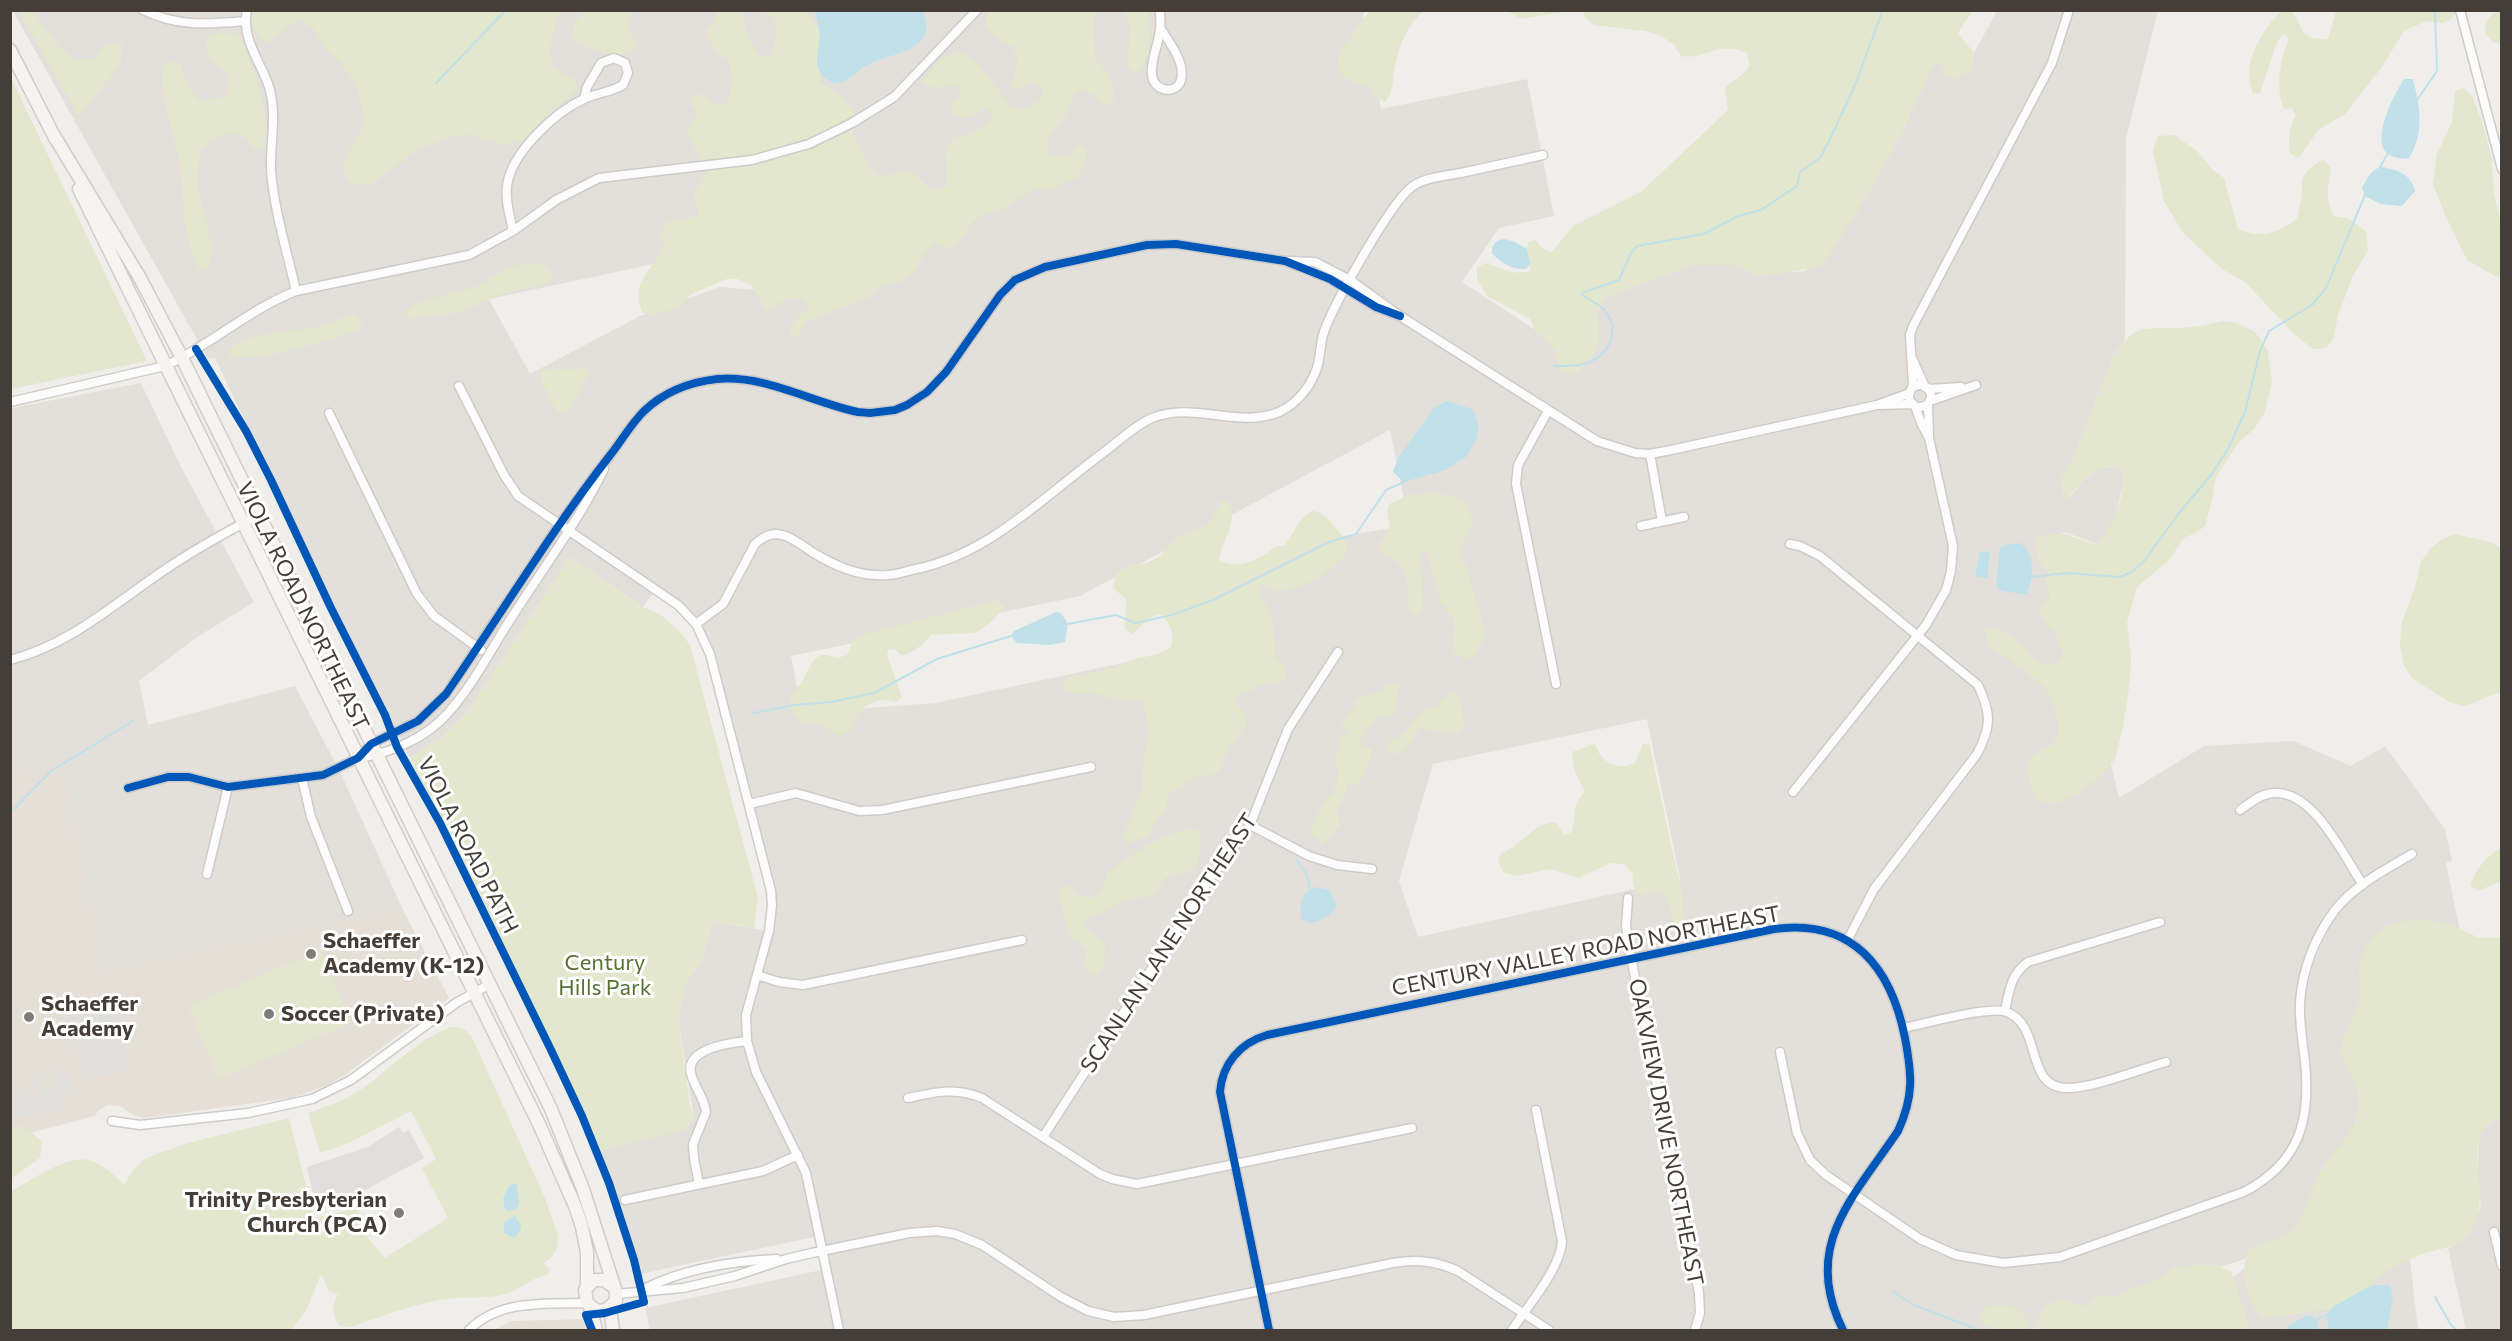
<!DOCTYPE html>
<html>
<head>
<meta charset="utf-8">
<style>
	body { margin:0 }
	#map { position:relative; width:2512px; height:1341px; overflow:hidden; background:#f0eeeb; font-family:Commissioner,sans-serif }
	canvas { display:block }
	.frame { position:absolute; inset:0; border:12px solid #453e38; pointer-events:none }
</style>
</head>
<body>
<div id="map">
<canvas width="2512" height="1341"></canvas>
<div class="frame"></div>
</div>
<script>
const context = document.querySelector('canvas').getContext('2d');
context.lineJoin = 'round';
function fill(path, color) { context.fillStyle = color; context.fill(path, 'evenodd'); }
function stroke(path, color, width, dash) { context.strokeStyle = color; context.lineWidth = width; context.lineCap = dash ? 'butt' : 'round'; context.setLineDash(dash || []); context.stroke(path); }
function label(font, color, halo, rows, align = 'center') {
  context.font = font + ' Commissioner,sans-serif'; context.lineWidth = 6; context.setLineDash([]); context.textBaseline = 'middle'; context.strokeStyle = halo; context.fillStyle = color; for (const [text, x, y, turn = 0] of rows) {
    context.save(); context.translate(x, y); context.rotate((+turn || 0) * Math.PI / 180); context.textAlign = isNaN(turn) ? turn : align; if (halo) context.strokeText(text, 0, 0); context.fillText(text, 0, 0); context.restore();
  }
}
const residential = new Path2D(`
	M13,11H1366L1363,14L1381,109L1527,79L1554,216L1499,228L1462,282L1534,329L1556,350L1559,369L1577,372L1591,358L1598,342L1597,313L1605,297L1692,265H1736L1755,275L1805,271L1855,215L1898,140L1930,72L1937,63L1942,65L1946,76L1971,70L1974,53L1997,11H2158L2126,139L2125,340L2115,353L2074,456L2061,479L2070,497L2084,479L2100,468L2121,467L2124,480L2116,514L2106,536L2097,544L2065,532L2057,535L2119,798L2204,746L2293,741L2351,766L2385,746L2445,829L2452,861L2446,863L2478,1019L2398,1156L2418,1330H2161L2269,1251L2029,1330H650L645,1308L826,1269L819,1236L640,1274L624,1214L600,1150L686,1129L694,1118L678,1018L685,984L701,961L713,921L768,931L772,905L716,677L696,624L655,590L643,607L570,557L467,713L443,737L410,758L309,557L215,358L208,359ZM955,200L819,295L720,287L640,316L530,374L489,299ZM1390,430L1409,525L1301,543L1213,582L1214,638L1132,661L935,703L802,713L791,656L1080,596ZM1647,719L1680,879L1418,937L1399,881L1433,764Z
	M141,383L180,465L254,602L197,637L139,681L148,725L295,686L341,774L403,910L104,974L11,775V408Z
	M2501,1117V1330H2466L2448,1249L2468,1234L2481,1206L2477,1175L2479,1138L2482,1130L2493,1121Z`);
const education = new Path2D(`
	M61,764L104,973L403,910L449,998L342,1077L325,1086L292,1098L144,1118L135,1116L120,1106L108,1105L98,1111L95,1116L11,1138L10,774Z
	M587,1319L589,1330H493L511,1321Z`);
const green = new Path2D(`
	M19,11H32L61,49L76,60L94,58L105,45L122,42L121,64L79,116Z
	M254,11H559L549,52L553,67L574,80L579,89L546,116L523,140L506,145L469,134L447,138L417,150L369,186L349,182L341,167L365,122L356,83L339,61L325,49L314,29L299,20C285,25 279,36 266,44L251,27Z
	M583,11H644L631,12L628,26L638,47C634,49 629,53 625,54C608,57 585,48 572,38L573,27Z
	M717,11H741L749,39L761,57L772,55L776,31L774,18L761,11H803L807,13L824,35L820,82L844,98L854,113L853,134L868,166L879,176L911,171L934,191L946,188L947,170L945,153L953,138C971,134 984,131 992,115L987,108L965,119L953,113L951,104L961,95L960,85L933,88L921,81L942,57L960,51L975,61L1012,108L1025,109L1040,100L1043,89L1036,82L1028,84L1018,90L1011,86L1018,62L1013,47L1000,40L986,27V17L990,11H1098L1094,19L1095,59C1109,73 1114,82 1114,102L1103,105L1085,89L1075,93C1072,100 1070,108 1066,115C1054,135 1045,125 1050,156H1069L1077,146L1085,147L1086,159L1079,177L1050,189L1033,190L1002,210L985,214L974,221L955,246L945,248L935,244L926,252L918,267L902,282L880,286L871,296L806,322L798,336H791C787,324 802,316 809,306L801,298L785,299L773,310H765L751,285L738,279H727L691,294L680,307L651,316L642,312C630,281 652,272 664,246L659,233L668,221H682L699,214L694,194L707,171L686,132L697,113L691,104L692,98L702,93L714,103L726,105C733,90 733,77 729,61C717,53 708,46 707,31L714,22Z
	M1123,11H1148C1149,30 1154,60 1136,74L1128,68L1130,23Z
	M1370,11H1423C1408,26 1399,44 1395,66C1392,80 1395,90 1385,102L1375,98L1370,87C1358,84 1344,81 1338,68C1332,57 1363,20 1370,11Z
	M1507,11H1567L1521,19Z
	M1584,11H1972L1958,33L1974,53L1971,70L1955,80L1946,76L1942,65L1937,63L1930,72L1898,140L1855,215L1822,266L1780,274L1755,275L1736,265H1692L1605,297L1597,313L1598,342L1591,358L1576,372L1569,375L1558,369L1555,350L1534,329L1530,319L1487,296L1477,278V268L1485,263C1502,268 1512,276 1530,271L1527,247L1529,241L1536,240L1541,247L1551,253L1573,226L1642,191L1728,110L1725,88C1734,79 1743,77 1750,65L1747,53C1716,40 1709,60 1681,56L1674,45L1661,36L1645,31L1594,25L1584,16Z
	M2283,11H2291C2307,27 2294,39 2328,39L2336,11L2456,12L2452,19L2442,23L2426,21L2404,31L2382,67L2345,114L2318,130L2299,158L2290,154C2288,139 2289,128 2296,115L2292,108L2284,109C2275,90 2280,58 2289,39L2283,34L2277,42L2260,93H2253C2243,68 2254,45 2270,24C2274,19 2277,13 2283,11Z
	M2502,11V44H2501L2493,42L2485,33C2486,22 2489,12 2502,11Z
	M222,33L237,34C252,61 275,121 262,150L255,149C237,124 221,134 200,150L197,185L212,248L208,271L199,269C179,234 186,188 177,150C171,122 161,97 162,68L169,61L181,64L188,87L200,101L227,96L230,76L209,58L206,42L210,34Z
	M11,78L147,361L11,389Z
	M2464,88L2473,97L2484,128L2492,160L2494,193L2501,224V277L2495,276L2467,260L2445,215L2433,184L2437,154L2452,122L2455,91Z
	M2174,135L2197,151L2212,169L2224,178L2238,229C2260,240 2278,233 2297,219L2302,195V179L2310,168L2323,159L2331,168C2328,185 2325,201 2334,216L2347,218L2366,231L2368,250L2352,278L2338,315L2334,338L2326,348L2313,349L2295,335L2245,282L2222,269L2183,233L2164,201L2153,151L2158,136Z
	M530,263L546,266L552,273V281L543,285L501,294L462,312L410,319L404,312L417,303L475,287L509,267Z
	M349,313L357,315L363,324L358,331C319,342 268,361 229,357L230,348C265,323 314,339 349,313Z
	M2222,321L2237,323L2255,332L2268,351L2272,383L2265,412L2255,428L2238,443L2216,477L2212,501L2205,526L2194,534L2185,537L2168,561L2137,587L2127,623L2131,657L2130,681L2123,727L2115,759L2101,776L2079,793L2058,803H2045L2036,798L2027,774L2029,760L2037,752L2051,745L2058,735L2059,724L2054,706L2045,688L2024,670L1990,647L1985,633L1987,628C2012,628 2024,650 2042,665L2059,663L2063,654L2054,633L2040,614L2041,605L2050,598L2046,582L2048,571C2036,561 2035,552 2037,537C2068,528 2069,538 2097,544C2112,532 2130,485 2121,467L2100,468L2084,479L2066,500L2063,497L2061,488V479L2074,456L2115,353C2138,321 2146,330 2180,328C2194,327 2208,325 2222,321Z
	M584,368L588,373C587,381 571,410 565,415L557,412L541,380L540,371C555,367 569,371 584,368Z
	M1433,492L1458,498L1467,503L1473,523L1460,551L1466,565L1485,631C1483,645 1479,653 1466,660L1453,652L1454,619L1441,603L1427,551H1420L1423,606L1417,615L1409,611C1404,581 1415,567 1382,555L1379,544C1399,523 1383,525 1389,504L1409,495Z
	M1228,500C1240,522 1222,539 1219,560C1240,572 1260,557 1278,546H1284L1301,520L1312,511C1322,512 1328,518 1334,526C1338,531 1346,538 1347,545C1348,567 1291,597 1273,590C1270,589 1268,587 1265,585L1260,586L1259,592L1273,617L1275,656L1285,669L1287,678L1280,682L1264,684L1233,698L1247,718L1245,728L1229,747L1220,771L1211,775L1195,777L1168,794L1166,810L1155,822L1148,836L1127,844L1122,838L1143,789L1142,769L1149,730L1143,701L1133,699L1120,701L1094,693L1076,694L1064,689L1062,683L1070,677L1114,668L1137,658L1157,655L1170,648C1176,634 1170,624 1160,614C1150,616 1141,627 1132,634L1125,628L1126,599L1113,588L1116,573L1129,566L1146,563L1160,556L1177,537L1207,525L1214,516L1220,502Z
	M2455,534L2494,543L2501,549V692L2464,706L2451,703L2413,679L2404,666L2400,645L2402,622L2415,587L2421,562L2430,549L2441,540Z
	M570,557L643,607L661,615L680,632L690,645L758,898L754,928L713,921L701,961L685,984L678,1018L690,1105L694,1118L686,1130L600,1150L584,1110L410,758L443,737L467,713Z
	M998,600L1005,607L990,623L975,633L931,635C922,645 915,653 901,655L896,650L889,649L887,655L902,697L896,702C882,698 867,701 858,715C854,722 854,730 845,734C836,739 832,730 824,726C818,723 808,724 800,723C796,718 790,711 790,703C790,693 800,686 804,678C812,662 816,649 837,658L847,655L854,639L865,634Z
	M1396,681L1400,687C1395,697 1397,706 1393,716C1364,719 1376,721 1360,741L1364,747L1372,749L1369,765L1358,784L1347,785L1344,798L1337,807L1340,826L1322,845L1310,831C1314,825 1316,815 1320,809C1332,795 1345,777 1334,759L1341,745L1338,739L1348,732L1340,724L1355,708L1354,702C1361,694 1369,696 1378,692C1384,688 1389,684 1396,681Z
	M1455,691L1461,702L1464,726L1456,735L1420,728L1412,742L1399,754L1392,753L1386,747L1389,742L1406,732L1422,711L1436,707L1445,697Z
	M1649,743L1682,894L1685,932L1675,933L1668,901L1662,891L1650,895L1638,894L1633,885V874L1624,864L1611,863L1579,878L1550,869L1517,876L1504,873L1498,861L1501,853C1522,847 1534,820 1557,823L1564,835L1572,832C1577,814 1570,807 1585,792L1574,769L1572,752L1595,744C1601,763 1617,771 1635,763L1643,744Z
	M1189,829L1198,830C1203,845 1202,856 1193,870L1166,877L1156,893L1148,897L1124,900L1103,913L1084,919V926L1105,943C1106,955 1105,964 1099,974L1088,972L1084,963L1087,948L1071,939L1058,894L1064,886L1070,885L1076,894L1090,898C1101,892 1106,886 1107,873C1131,855 1160,834 1189,829Z
	M2501,847V881L2478,891L2470,886C2476,868 2486,857 2501,847Z
	M2421,919L2450,924L2479,938L2501,937V1117C2456,1134 2492,1190 2475,1223C2463,1249 2446,1246 2423,1254C2413,1257 2403,1263 2394,1267C2373,1278 2360,1304 2336,1310C2330,1311 2323,1310 2318,1310C2300,1313 2282,1318 2264,1318C2248,1306 2239,1275 2247,1255C2253,1240 2274,1243 2286,1235C2307,1221 2309,1189 2323,1168C2336,1148 2353,1136 2358,1110C2362,1088 2347,1069 2340,1050C2345,1030 2358,1015 2361,993C2362,986 2358,978 2359,970C2359,954 2373,932 2389,925C2398,921 2411,921 2421,919Z
	M321,950L351,1023L218,1079L188,1006Z
	M451,1027L462,1028L471,1035L545,1198L558,1236L557,1249L551,1258L543,1263L550,1269L548,1275C530,1277 519,1292 501,1295C485,1299 471,1297 455,1298C422,1301 382,1316 351,1327L340,1326C332,1317 331,1305 338,1295L329,1291L321,1274L307,1309L291,1330H11V1192C29,1181 67,1155 89,1160C101,1163 116,1176 124,1185L133,1170L146,1158L188,1143L289,1118L314,1218L358,1208L365,1235L385,1258L448,1218L422,1168L436,1159L411,1111L349,1143L320,1153L308,1113C327,1107 347,1099 363,1088C392,1067 417,1040 451,1027Z
	M22,1126L42,1141L40,1158L11,1179V1129Z
	M2192,1265H2218L2231,1272L2250,1329L2036,1330C2039,1316 2045,1299 2063,1300C2069,1301 2076,1306 2082,1306C2090,1305 2094,1300 2099,1295L2118,1296L2130,1289L2160,1279L2173,1268Z
	M2009,1305C2022,1311 2029,1315 2029,1330H1993L1981,1322L1980,1313L1986,1306Z`);
const parking = new Path2D(`
	M116,1006L129,1070L82,1080L69,1016Z
	M66,1068L72,1095H59L61,1109L11,1120V1092L23,1090L27,1102L40,1099L28,1076L40,1074L44,1092L57,1089L54,1070Z
	M399,1127L403,1133L409,1130L424,1158L362,1192L363,1197L317,1210L307,1167L368,1147Z`);
const water = new Path2D(`
	M815,11H922C942,50 891,53 867,65C857,70 849,83 836,83C832,83 826,79 824,77C813,65 818,56 819,42C821,32 817,21 815,11Z
	M2404,79H2413C2420,107 2425,132 2409,158C2403,159 2400,159 2395,157C2365,150 2393,96 2404,79Z
	M2381,167C2398,170 2410,173 2415,191L2402,206L2381,204L2365,196L2362,188C2367,179 2370,170 2381,167Z
	M1504,239L1515,242L1527,249L1530,264L1526,269C1511,270 1503,263 1492,254V247L1497,241Z
	M1447,401L1472,409L1479,425L1476,439L1467,456L1446,470L1404,482L1393,472L1398,458L1434,408Z
	M2020,543C2036,554 2034,580 2026,595L1999,590L1996,585L2000,548L2004,545Z
	M1984,551L1990,552L1987,578L1977,577L1976,571L1980,552Z
	M1056,612L1061,613L1068,624L1065,642L1049,645L1017,643L1011,636L1014,631Z
	M1316,887L1329,890L1337,906C1329,916 1322,921 1309,923L1302,919L1300,907L1304,894Z
	M514,1183L517,1185L519,1204L517,1208L509,1211L505,1209L503,1199L509,1186Z
	M515,1216L521,1225L520,1231L515,1237H511L504,1233V1222Z
	M2372,1285H2390L2393,1298L2387,1330H2329L2326,1315L2334,1306Z
	M2306,1316H2312L2317,1320L2319,1330H2285L2291,1324Z`);
const stream = new Path2D(`
	M436,83L506,10
	M2415,103L2437,71L2435,10
	M2379,169L2388,153
	M1554,366C1565,366 1577,367 1587,363C1609,355 1621,330 1605,311C1598,303 1589,300 1582,295V293L1619,280L1631,253L1637,246L1704,234L1738,216L1761,210L1797,186L1800,172L1820,158L1831,137L1855,85L1883,10
	M2031,577L2067,573L2120,577L2132,572L2145,560L2179,513L2211,475L2228,449L2245,412L2260,351L2269,331L2312,305L2326,288L2365,195
	M1068,624L1116,615L1135,623L1172,615L1213,600L1329,542L1356,534L1386,490L1404,482
	M754,713L795,705L831,702L874,693L937,659L1011,636
	M10,813L51,771L133,721
	M1296,859L1307,875L1310,889
	M1893,1292L1914,1305L1979,1330
	M2435,1297L2451,1325L2457,1330
	M2317,1320L2326,1315`);
const minor = new Path2D(`
	M143,10C177,27 208,24 245,21
	M247,10C241,38 259,59 268,84C278,112 270,141 271,170C274,210 287,251 296,291
	M1160,10C1160,17 1161,23 1160,29C1159,44 1150,60 1152,75C1153,91 1176,96 1181,80C1186,63 1169,42 1161,29
	M2460,10L2502,169
	M513,231C510,216 505,201 507,186C511,153 555,112 584,99C597,93 611,92 623,85L628,73L625,63L614,58L601,63L587,87L584,99
	M1288,261L1315,262L1350,280L1400,316L1597,441L1635,453L1650,454L1671,450L1877,405L1910,393
	M1912,358L1925,387
	M1909 396a11 11 0 1 1 22 0a11 11 0 1 1-22 0Z
	M459,386L504,475L518,496L678,605L696,624L710,654L771,891L772,905L769,931L746,1015L747,1041L756,1072L806,1173L839,1330
	M1928,389L1961,387
	M1911,390L1913,385L1910,335L1913,326L2052,63L2069,10
	M1930,401L1976,385
	M10,402L165,366C211,345 248,310 296,291L469,255L513,231L556,200L599,178L752,160L809,144L852,123L894,97L977,10
	M1880,405L1913,404
	M1915,406L1921,423L1929,438
	M1548,411L1518,465L1516,484L1556,684
	M329,413L417,594L434,616L481,650
	M1650,454L1662,521
	M1641,526L1684,517
	M1790,544L1800,546L1820,556L1978,685C1991,713 1992,726 1977,754L1874,889L1847,941
	M696,624L723,604L755,544C763,537 771,532 782,535C792,537 803,546 812,552C835,566 859,577 887,575C896,575 906,571 916,569C991,553 1043,497 1103,453C1119,441 1134,426 1152,418C1194,401 1238,429 1279,412C1297,404 1311,386 1317,368C1321,355 1320,341 1325,329C1336,301 1391,201 1413,186C1427,177 1445,176 1461,173C1488,167 1516,161 1543,155
	M10,660C68,645 112,606 160,573C192,551 224,533 259,515
	M358,758C389,754 426,738 447,714C472,687 490,651 510,620C542,570 578,522 604,469
	M302,778L311,817L348,911
	M128,788L168,777H189L228,787L323,775L358,758L371,744L418,721L446,694C501,614 551,531 611,454C622,440 631,424 644,411C664,392 690,382 717,379C767,375 810,402 858,412L870,413L895,410L907,405L927,392L946,372L1000,295L1015,280L1045,267L1147,245L1176,244L1285,261L1330,279L1376,307L1400,316
	M1793,792L1926,625L1946,590L1951,572L1953,546L1929,438L1928,404
	M749,804L796,793L859,811L882,810L1091,767
	M2240,810C2249,804 2257,796 2268,794C2311,784 2343,855 2363,885
	M1250,825L1309,856L1337,865L1372,869
	M207,874L228,787
	M1628,898L1626,926L1629,947L1699,1293L1700,1313L1695,1330
	M757,975L779,982L803,985L1022,940
	M2005,1011C2009,991 2011,974 2028,962L2160,922
	M1903,1028C1924,1024 1991,1005 2007,1012C2044,1027 2023,1088 2068,1088C2093,1088 2141,1069 2166,1062
	M1780,1052L1797,1133L1810,1160L1826,1175L1920,1239L1956,1255L2003,1263L2060,1257L2244,1192C2299,1163 2311,1121 2305,1062C2303,1043 2299,1023 2300,1003C2302,970 2315,937 2335,910C2355,885 2385,870 2412,854
	M908,1098C934,1092 956,1087 982,1098L1100,1174L1112,1179L1137,1184L1412,1128
	M112,1121L140,1125L248,1113L312,1099L351,1080L456,1003L490,984
	M1043,1137L1207,883L1250,825L1288,729L1338,652
	M699,1184L694,1159L693,1144L706,1112C705,1100 696,1089 692,1077C681,1049 729,1043 747,1041
	M625,1200L763,1171L798,1155
	M2494,1232L2502,1266
	M644,1289C683,1269 733,1261 777,1259
	M616,1294L683,1288L735,1276L786,1259L812,1253L909,1233L937,1231L955,1234L982,1245L1061,1297L1088,1311L1114,1317L1144,1315L1393,1263C1417,1259 1436,1261 1458,1271L1549,1330
	M469,1330C500,1299 546,1304 587,1303
	M1269,1330L1220,1092C1222,1064 1240,1043 1267,1035L1774,929C1852,918 1891,967 1905,1038C1912,1075 1914,1096 1898,1131C1853,1198 1801,1246 1843,1330
	M1512,1330C1527,1307 1561,1268 1562,1241L1536,1110`);
const secondary = new Path2D(`
	M10,50L56,140
	M53,134L140,278L182,358L551,1109L583,1189L616,1292V1301L606,1310L597,1311L587,1303L585,1290L594,1280H604L614,1287
	M79,189L539,1124L575,1206L582,1227L587,1252V1287
	M590,1307L596,1330
	M610,1308L613,1330`);
const cycleway = new Path2D(`
	M196,349L246,431L271,480L331,608L385,715L397,747L440,823L551,1050L582,1116L609,1183L634,1260L644,1302L605,1313L586,1315L592,1330
	M128,788L168,777H189L228,787L323,775L358,758L371,744L418,721L446,694C501,614 551,531 611,454C622,440 631,424 644,411C664,392 690,382 717,379C767,375 810,402 858,412L870,413L895,410L907,405L927,392L946,372L1000,295L1015,280L1045,267L1147,245L1176,244L1285,261L1330,279L1376,307L1400,316
	M1269,1330L1220,1092C1222,1064 1240,1043 1267,1035L1774,929C1852,918 1891,967 1905,1038C1912,1075 1914,1096 1898,1131C1853,1198 1801,1246 1843,1330`);
const markers = [
	[311,954,6,"#817c77"],
	[269,1014,6,"#817c77"],
	[29,1017,6,"#817c77"],
	[399,1213,6,"#817c77"]
];
const streetNames = [
	["VIOLA ROAD NORTHEAST",303,606,64],
	["VIOLA ROAD PATH",468,845,63],
	["SCANLAN LANE NORTHEAST",1169,943,-57],
	["CENTURY VALLEY ROAD NORTHEAST",1586,951,-11],
	["OAKVIEW DRIVE NORTHEAST",1666,1132,79]
];
const poiNames = [
	["Schaeffer",323,941],
	["Academy (K-12)",323,966],
	["Schaeffer",41,1004],
	["Academy",41,1029],
	["Soccer (Private)",281,1014],
	["Trinity Presbyterian",387,1200,"right"],
	["Church (PCA)",387,1225,"right"]
];
const parkNames = [
	["Century",605,963],
	["Hills Park",605,988]
];
fill(residential, '#e3dfda');
fill(education, '#e6dfd7');
fill(green, '#e2e7ce');
fill(parking, '#e1dfdc');
fill(water, '#c0e1e9');
stroke(stream, '#c0e1e9', 2);
stroke(minor, '#cecbc9', 11);
stroke(secondary, '#d1ccc6', 15);
stroke(minor, '#fdfcfc', 8);
stroke(secondary, '#f6f3f0', 12);
stroke(cycleway, '#0057b8', 8);
for (const [x, y, r, color] of markers) { const dot = new Path2D(); dot.arc(x, y, r, 0, 2 * Math.PI); context.fillStyle = color; context.fill(dot); stroke(dot, '#fff', 2); }
label('22px', '#453e38', '#fff', streetNames);
label('bold 22px', '#453e38', '#fff', poiNames, 'left');
label('22px', '#567132', '#fff', parkNames);
</script>
</body>
</html>
